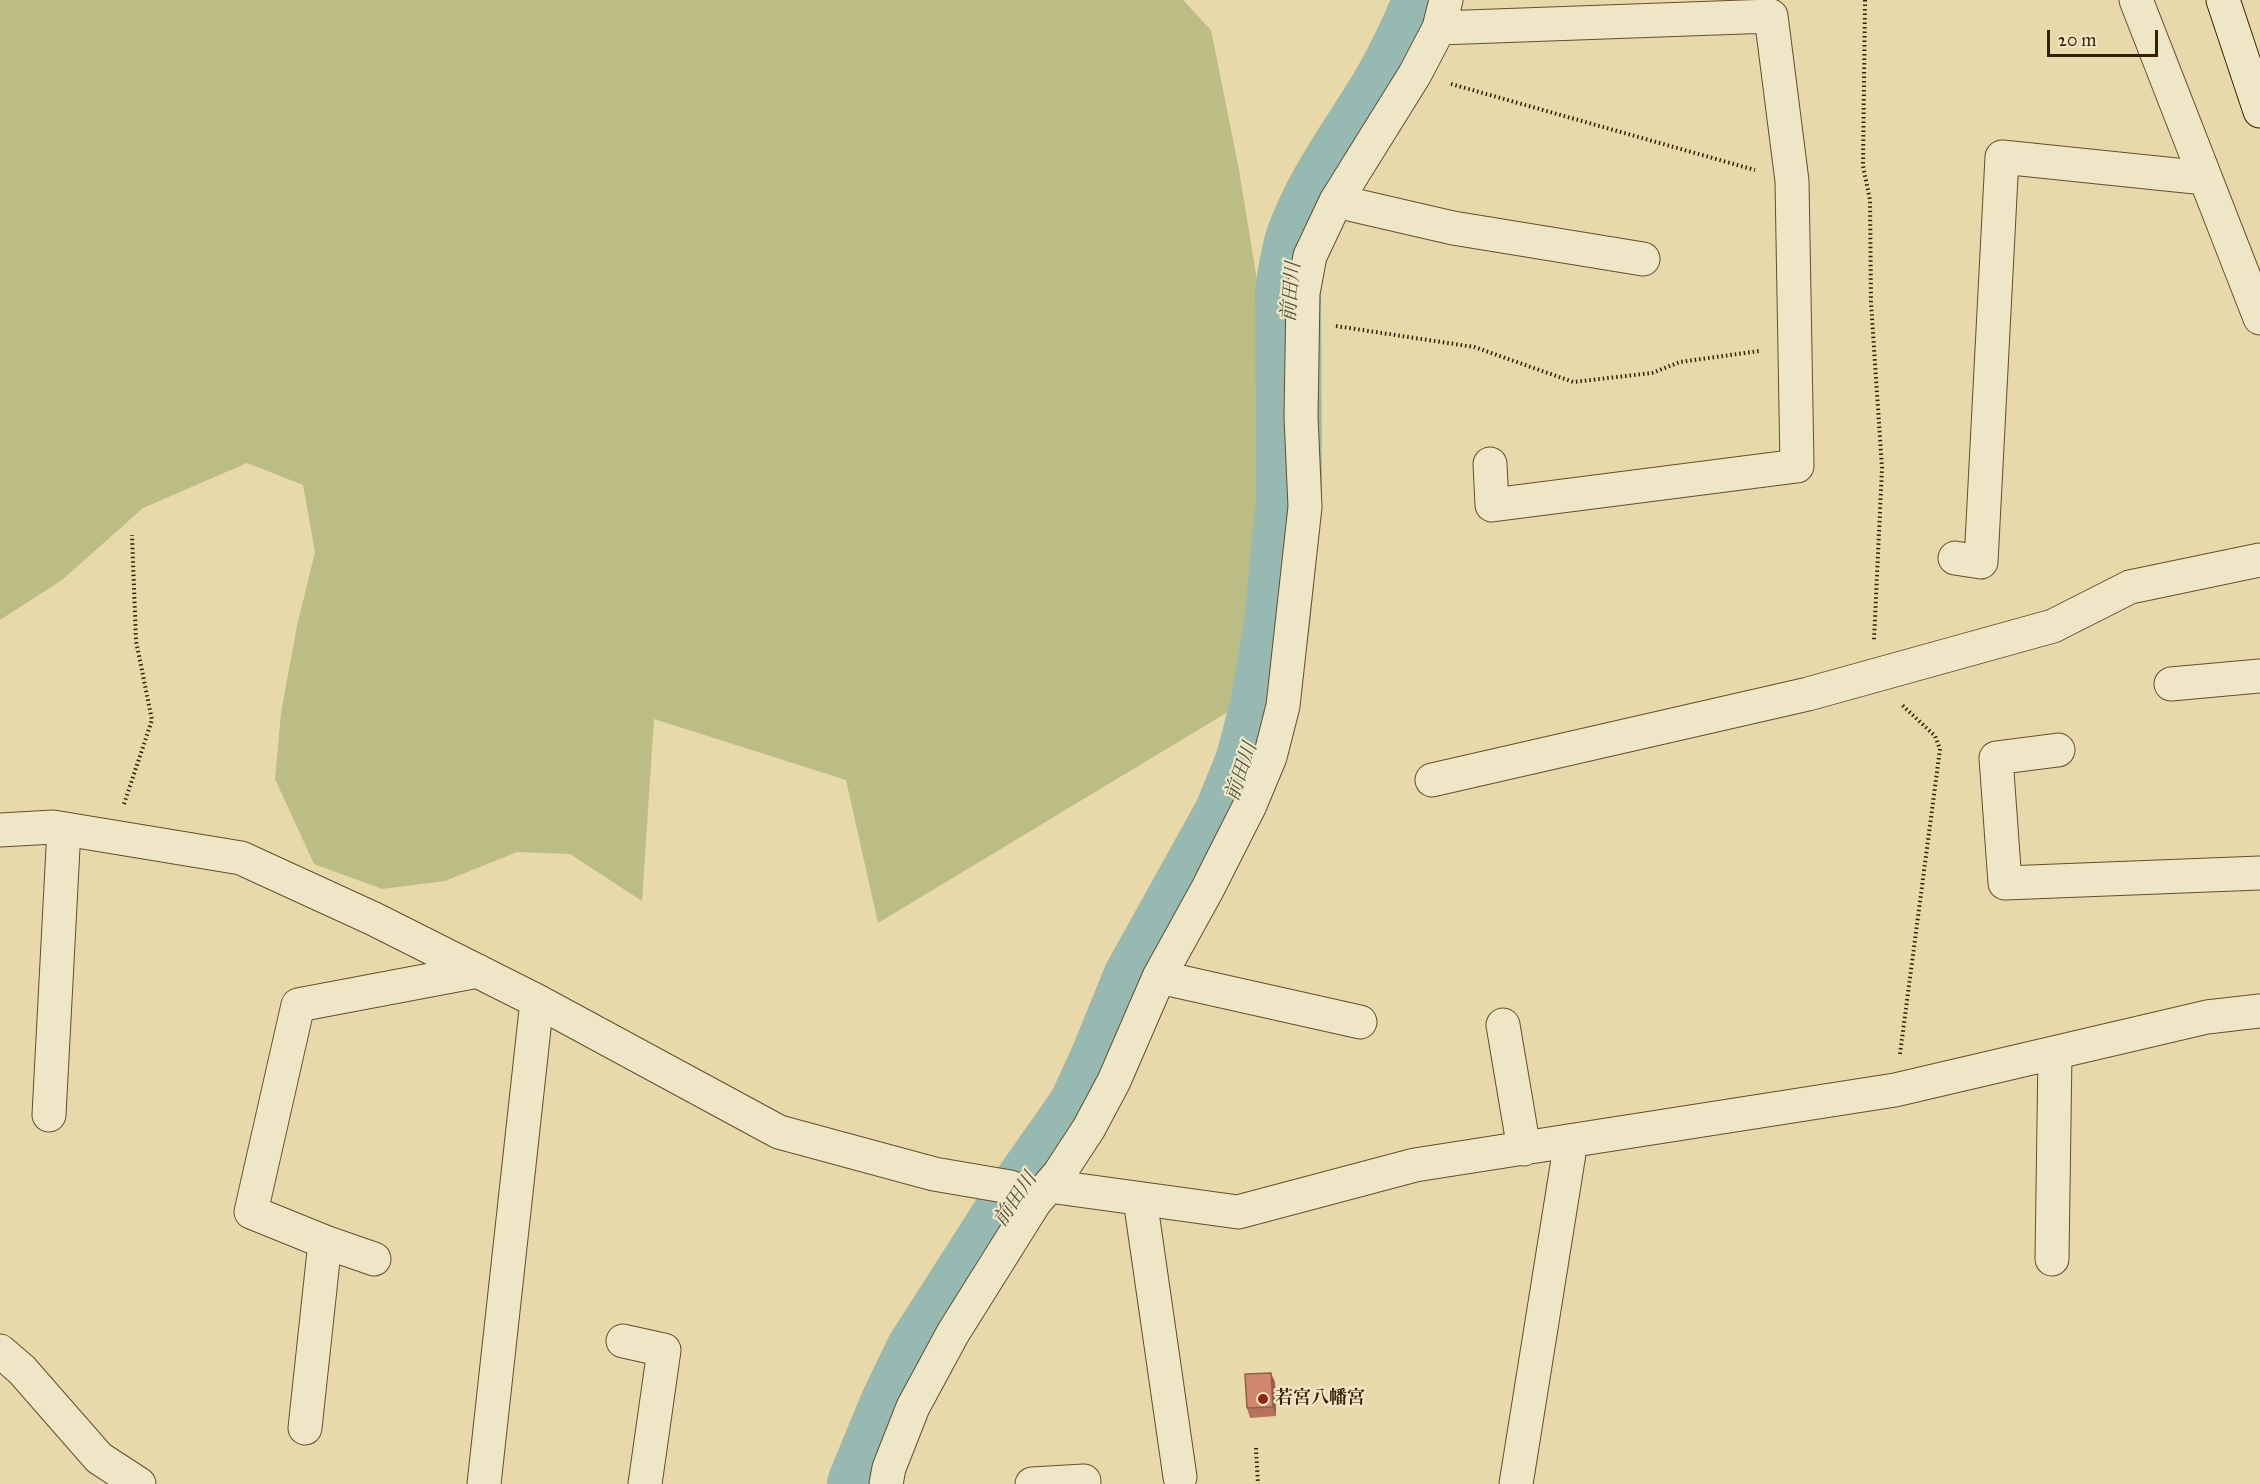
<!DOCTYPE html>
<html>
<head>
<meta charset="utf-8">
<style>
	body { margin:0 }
	#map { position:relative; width:2260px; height:1484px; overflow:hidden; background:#e7d9a9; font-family:"IM FELL Great Primer",serif }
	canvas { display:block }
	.scale { position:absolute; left:2047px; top:30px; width:111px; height:27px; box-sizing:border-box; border:3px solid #372103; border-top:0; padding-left:8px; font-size:18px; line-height:21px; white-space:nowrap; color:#372103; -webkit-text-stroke:4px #efe6c7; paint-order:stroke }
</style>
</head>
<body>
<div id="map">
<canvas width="2260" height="1484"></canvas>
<div class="scale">20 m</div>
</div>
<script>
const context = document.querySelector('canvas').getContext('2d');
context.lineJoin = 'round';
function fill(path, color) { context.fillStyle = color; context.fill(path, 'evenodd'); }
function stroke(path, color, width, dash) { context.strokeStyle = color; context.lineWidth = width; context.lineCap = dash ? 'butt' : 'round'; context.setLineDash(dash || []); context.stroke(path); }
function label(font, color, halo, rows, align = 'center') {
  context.font = font + ' "IM FELL Great Primer","Noto Serif JP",serif'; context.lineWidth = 4.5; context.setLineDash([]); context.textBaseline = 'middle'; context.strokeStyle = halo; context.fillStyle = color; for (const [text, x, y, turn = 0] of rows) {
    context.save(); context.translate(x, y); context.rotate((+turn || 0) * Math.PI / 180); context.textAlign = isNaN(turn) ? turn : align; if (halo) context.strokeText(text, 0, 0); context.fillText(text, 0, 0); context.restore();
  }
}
const green = new Path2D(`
	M0,0H1183L1211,30L1239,170L1277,403L1256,695L878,923L846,780L654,719L642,901L570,854L517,852L445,881L382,889L314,864L275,779L281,713L297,626L315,552L303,485L247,463L143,508L62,580L0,620Z`);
const river = new Path2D(`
	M860,1484L893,1404L918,1352L1008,1211L1081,1107L1103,1059L1136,978L1227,814L1248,762L1262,710L1277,623L1289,496L1288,290C1291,273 1293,256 1298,240C1317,185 1354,137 1384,87C1400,59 1414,30 1426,0`);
const path = new Path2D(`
	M1865,0L1863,166L1870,200L1871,303L1882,468L1874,640
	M1451,84L1755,170
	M1336,326L1474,347L1573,382L1652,373L1680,362L1759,351
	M124,804L152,720L136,641L132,535
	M1900,1054L1940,749L1935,736L1902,705
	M1256,1448L1258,1484`);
const street = new Path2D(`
	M2136,0L2260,318
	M1439,28L1771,16L1792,181L1797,466L1492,505L1490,464
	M1336,201L1453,228L1643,259
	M1955,558L1981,562L2002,157L2205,178
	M2171,684L2260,676
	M2058,750L1996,758L2005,883L2260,873
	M1432,780L1808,694L2053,626L2130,587L2260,560
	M0,830L53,827L241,858L374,919L537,1001L779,1132L934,1174L1010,1187L1039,1197
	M1159,977L1360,1022
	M1503,1025L1524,1149
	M49,1115L64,829
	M1049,1186L1238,1212L1415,1165L1895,1090L2207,1017L2260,1011
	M1140,1199L1180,1477
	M325,1242L374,1259
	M2052,1259L2055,1053
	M623,1341L664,1350L645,1484
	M0,1351L22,1370L99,1458L139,1484
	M305,1428L325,1242L251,1212L298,1005L478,971
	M484,1484L537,1001
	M886,1484L889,1468L913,1407L953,1333L1035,1202L1059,1174L1089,1128L1114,1081L1159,977L1207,890L1250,805L1270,757L1283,706L1305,507L1301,417L1303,293L1310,256L1336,201L1415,74L1439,28L1446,0
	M1032,1484L1084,1481
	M1516,1484L1571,1141`);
const secondary = new Path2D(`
	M2223,0L2260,111`);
const wall = new Path2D(`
	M1275,1382L1276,1416L1250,1418L1247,1408Z`);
const shadedWall = new Path2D(`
	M1271,1373L1275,1382L1276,1416L1273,1407Z`);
const building = new Path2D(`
	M1271,1373L1273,1407L1247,1408L1245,1374Z`);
const markers = [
	[1263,1399,6,"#8f2418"]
];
const poiNames = [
	["若宮八幡宮",1275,1399]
];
const waterNames = [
	["前田川",1292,292,-85],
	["前田川",1242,772,-71],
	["前田川",1016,1200,-56]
];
fill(green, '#bcbd84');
stroke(river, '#98b9b1', 66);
stroke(street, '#634f2c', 35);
stroke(secondary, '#372103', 35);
stroke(path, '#372103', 4, [1.5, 3]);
stroke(street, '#efe6c7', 33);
stroke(secondary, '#efe6c7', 33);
fill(wall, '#b5735f');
fill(shadedWall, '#935e4d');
fill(building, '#d2866e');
stroke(building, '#935e4d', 1.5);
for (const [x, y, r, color] of markers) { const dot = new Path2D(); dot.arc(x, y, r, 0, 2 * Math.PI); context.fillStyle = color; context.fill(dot); stroke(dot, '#efe6c7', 2); }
label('bold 18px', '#372103', '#efe6c7', poiNames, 'left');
label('italic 20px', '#544f37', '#efe6c7', waterNames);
</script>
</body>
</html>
